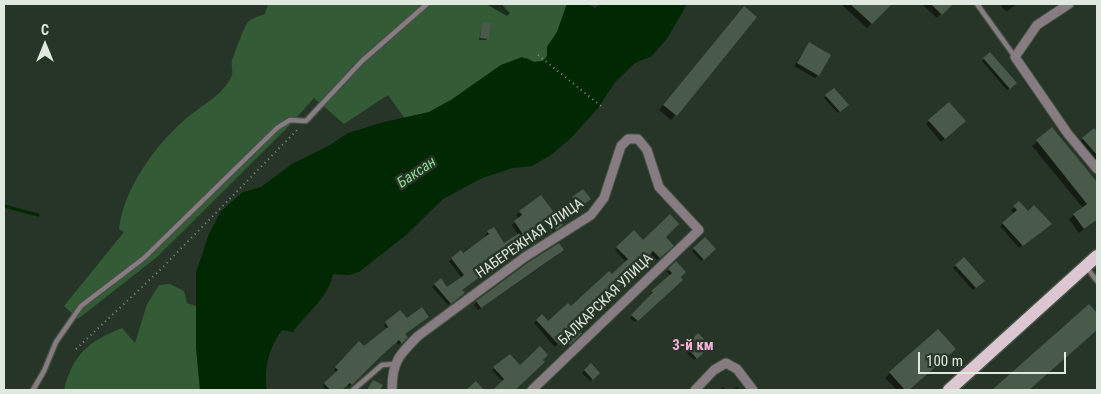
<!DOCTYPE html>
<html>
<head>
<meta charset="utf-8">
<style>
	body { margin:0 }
	#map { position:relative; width:1101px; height:394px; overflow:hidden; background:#263527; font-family:"Roboto Condensed",sans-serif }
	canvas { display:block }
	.frame { position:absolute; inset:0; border:5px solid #e0e9df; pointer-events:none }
	.north { position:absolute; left:20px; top:20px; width:50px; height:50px; -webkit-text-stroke:4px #263527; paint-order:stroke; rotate:0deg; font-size:14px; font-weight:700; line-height:20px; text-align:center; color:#e0e9df }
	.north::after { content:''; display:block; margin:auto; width:18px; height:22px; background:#e0e9df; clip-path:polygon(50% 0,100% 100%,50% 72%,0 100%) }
	.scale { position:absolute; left:918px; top:352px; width:148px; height:22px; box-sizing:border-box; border:2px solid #e0e9df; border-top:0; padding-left:6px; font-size:15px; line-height:18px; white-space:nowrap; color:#e0e9df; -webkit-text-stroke:4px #263527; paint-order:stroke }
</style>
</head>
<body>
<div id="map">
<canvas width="1101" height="394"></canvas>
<div class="frame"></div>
<div class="north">С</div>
<div class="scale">100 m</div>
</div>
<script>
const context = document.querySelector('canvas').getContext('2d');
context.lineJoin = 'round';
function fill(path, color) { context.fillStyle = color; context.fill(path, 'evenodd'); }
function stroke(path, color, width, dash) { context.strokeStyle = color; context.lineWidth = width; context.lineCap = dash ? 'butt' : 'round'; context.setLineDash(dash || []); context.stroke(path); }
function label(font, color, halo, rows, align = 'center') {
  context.font = font + ' "Roboto Condensed",sans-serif'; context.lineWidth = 5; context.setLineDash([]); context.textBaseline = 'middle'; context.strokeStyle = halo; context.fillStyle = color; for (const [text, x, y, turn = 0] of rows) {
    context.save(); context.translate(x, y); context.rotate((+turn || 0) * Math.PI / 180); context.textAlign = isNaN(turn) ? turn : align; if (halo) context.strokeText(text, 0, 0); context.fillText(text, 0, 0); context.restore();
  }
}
const green = new Path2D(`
	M268,4H567L557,32L547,47V57L543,61L534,62L527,58L501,65L451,100L429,112L405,119L388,95L344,124L314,98L290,125L157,257L78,319L64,306L124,232L119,229C124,185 162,135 197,110C210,100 225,92 232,75C233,71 231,65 232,60C234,55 245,24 248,22C252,18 260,16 265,14Z
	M170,284L184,291L187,303L196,306V347L200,390H64C72,355 89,341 122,328L135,343L147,304L159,285Z`);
const water = new Path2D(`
	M567,4H588L595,8L602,4H687L668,37L652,56L635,63L615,82L598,108L571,138L551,155L532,166L513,168L482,178L443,199L406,235L359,272L349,275L333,274C327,300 307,312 293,332L282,330C269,347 263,370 267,390H200L196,347V273L209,234L221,211L243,192L261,187L292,164L330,145L348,133L384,122L429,112L451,100L501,65L522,57L534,62L543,61L547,56V47L557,32Z`);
const shadow = new Path2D(`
	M486,4H504L503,6L510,13L507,16Z
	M841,4H890L867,28Z
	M922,4H951L937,18Z
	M1000,4H1017L1006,12Z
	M739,12L756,17L671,120L659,110Z
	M482,24L488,38L486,40H479Z
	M809,43L818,75L815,78L794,66Z
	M990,54L1015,83L1007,90L982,61Z
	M834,89L847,105L838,113L824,98Z
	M949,104L964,121L941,142L926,124Z
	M1052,129L1097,184V220L1079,233L1069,219L1083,208L1032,146Z
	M1094,130L1097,134V163L1079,142Z
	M541,197L561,225L553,232L545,221L521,238L461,290V296L448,305L432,287L435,285L447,289L461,277L449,261L487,237L485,235L488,232L504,244L518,235L512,225L519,219L516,215Z
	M573,198L587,201L577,208L571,200Z
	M1019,203L1028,213L1047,227L1019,248L1000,226L1014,214L1011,210Z
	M634,232L643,241L664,237L672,246L657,260L650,253L574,327L581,333L566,347L561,341L555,347L534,323L542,316L548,322L571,308L612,276L626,262L615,250Z
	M704,239L714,249L701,261L692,251Z
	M559,254L478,310L474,305L477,302Z
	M964,258L983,281L973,290L953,268Z
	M676,263L681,280L635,322L630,318L651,295L650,294L671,276L667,272Z
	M386,323L406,337L399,345L396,341L378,356L349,387L347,384L340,390H323L325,389L323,386L337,373L334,370L359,343L364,348L387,329L384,325Z
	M698,335L709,346L694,360L687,353L691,349L687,345Z
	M950,353L908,390H897L885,378L890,373Z
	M541,360L544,362L514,390H494L503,382L492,370L494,368L520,367Z
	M591,365L599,373L590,381L582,373Z
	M723,387L727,390H719Z
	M737,387L740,390H733Z`);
const stream = new Path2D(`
	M4,206L38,215`);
const building = new Path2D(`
	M850,4H892L872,24Z
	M931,4H953L942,15Z
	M744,6L757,17L677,116L663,105Z
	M482,22L491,23L489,39L480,38Z
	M809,42L831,55L819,76L797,63Z
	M990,52L1017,83L1010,89L983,58Z
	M834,88L849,105L840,112L825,95Z
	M949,102L966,121L945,139L928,120Z
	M1052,127L1097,182V220L1084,229L1073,214L1087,204L1036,140Z
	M1094,128L1097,132V155L1082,138Z
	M583,189L591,199L580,207L572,197Z
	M541,195L563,225L556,230L548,219L524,236L514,221L522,215L519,211Z
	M1019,201L1028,211L1034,205L1052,224L1023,246L1002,223L1017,210L1013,206Z
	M670,214L679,224L666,237L674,246L660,258L653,251L617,289L576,327L582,333L570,345L564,340L559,345L536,320L542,314L548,321L568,303L571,306L609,271L612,274L628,259L616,247L634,230L643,240Z
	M494,227L504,243L519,233L526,243L462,290L465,293L451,304L434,284L441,278L447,287L464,275L451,258L461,250L463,253L489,234L487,231Z
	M705,237L716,249L704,260L693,248Z
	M559,243L564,250L481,308L476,301L529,262Z
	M964,257L985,281L976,288L955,265Z
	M676,261L686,272L681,277L683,280L638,321L631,315L653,292L651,291L672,273L668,269Z
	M1089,304L1097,313V330L1029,390H992Z
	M422,307L429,317L405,334L408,337L402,344L399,340L382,355L352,385L350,383L342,390H330L324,383L338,370L335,367L359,341L364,346L388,327L385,322L400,310L407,318Z
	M938,329L956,349L909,390H905L889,372Z
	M698,333L711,346L697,359L689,350L692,346L688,343Z
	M540,346L548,355L543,360L545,362L515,390H493L504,379L493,367L510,354L520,365Z
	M591,363L600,373L593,380L584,370Z
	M373,380L383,385L380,390H367Z
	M476,381L484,390H466Z`);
const path = new Path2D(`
	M538,55L601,106
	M76,349L159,271L299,128`);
const service = new Path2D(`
	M977,4L1015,57
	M1087,268L1097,281
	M33,390L44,371L56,342L81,306L144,258L277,128L290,120L306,121L362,61L427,4
	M353,390L382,365L395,364`);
const minor = new Path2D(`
	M1069,4L1037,25L1015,57L1068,134L1097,169
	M392,390C392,362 399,355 418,336L525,257L591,215L604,198L621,146L628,139H638L647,150L659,187L699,230L532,390
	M695,390L714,370L726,363L737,369L753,390`);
const primary = new Path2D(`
	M949,390L1097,256`);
const streetNames = [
	["НАБЕРЕЖНАЯ УЛИЦА",530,239,-35],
	["БАЛКАРСКАЯ УЛИЦА",606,300,-44]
];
const waterNames = [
	["Баксан",417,173,-34]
];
const neighbourhoodNames = [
	["3-й км",693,346]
];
fill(green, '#335b35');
fill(water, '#002803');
fill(shadow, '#0007');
stroke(stream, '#002803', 3);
fill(building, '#4a5a4a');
stroke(service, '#445244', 7);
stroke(minor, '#445244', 11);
stroke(primary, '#445244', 15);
stroke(path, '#838f83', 2, [1, 4]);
stroke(service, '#867c81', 4.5);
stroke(minor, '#867c81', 9);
stroke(primary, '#dbc6d1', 12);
label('14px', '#e0e9df', '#263527', streetNames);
label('italic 15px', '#8dd98f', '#263527', waterNames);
label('bold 15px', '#f9afd8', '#263527', neighbourhoodNames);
</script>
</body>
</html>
